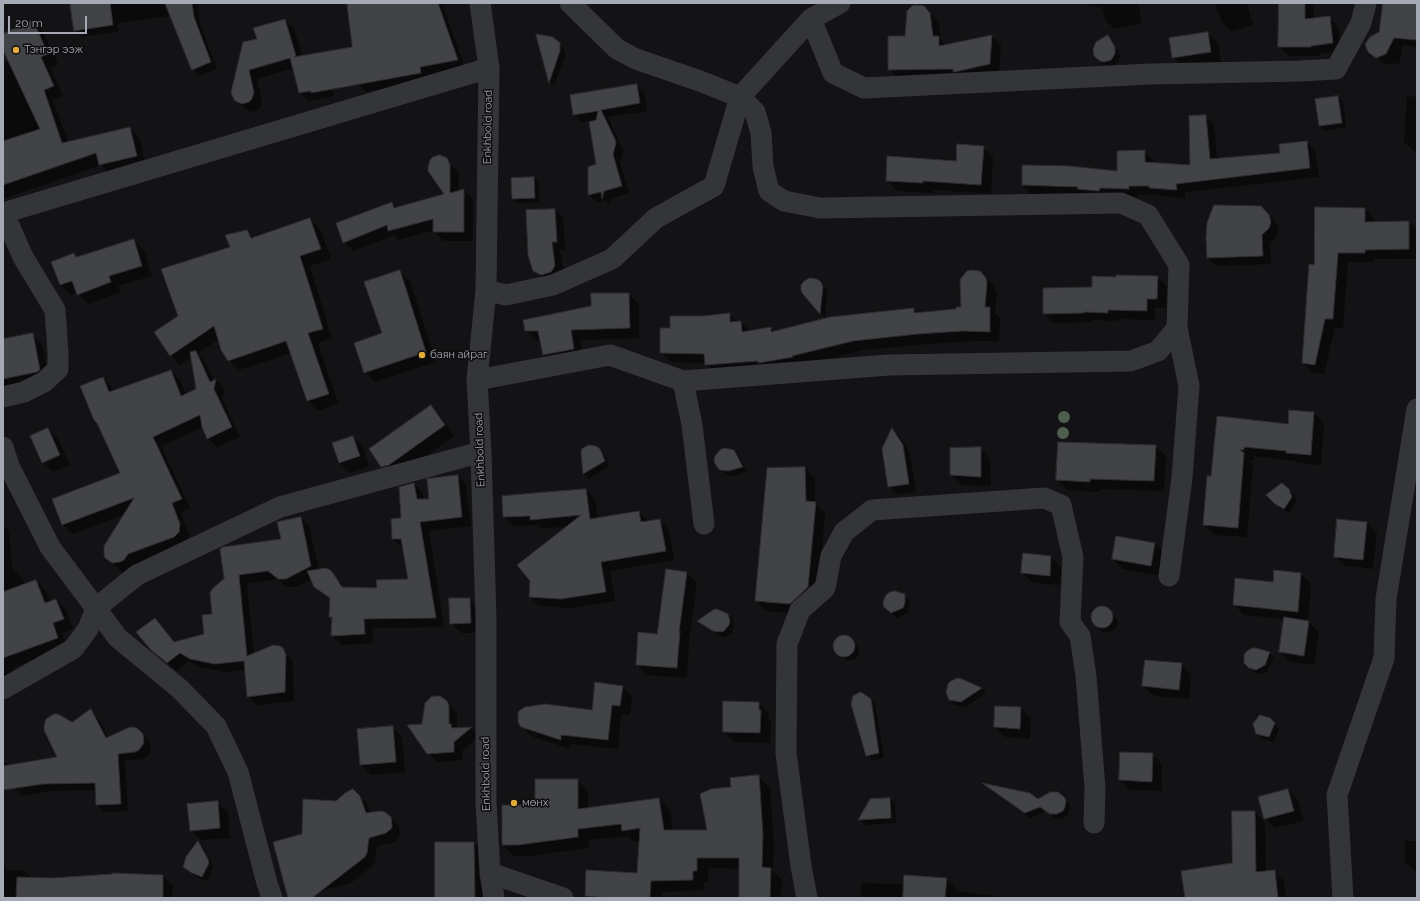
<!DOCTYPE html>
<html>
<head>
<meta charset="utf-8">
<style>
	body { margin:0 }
	#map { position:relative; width:1420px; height:901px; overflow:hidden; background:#131315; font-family:Raleway,sans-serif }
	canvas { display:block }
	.frame { position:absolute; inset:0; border:4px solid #a6aab4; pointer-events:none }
	.scale { position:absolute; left:8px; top:16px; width:79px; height:18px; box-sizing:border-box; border:2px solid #a6aab4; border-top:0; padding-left:5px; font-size:12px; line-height:14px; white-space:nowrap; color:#a6aab4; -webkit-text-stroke:3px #0e0e0f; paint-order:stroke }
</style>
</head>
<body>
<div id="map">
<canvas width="1420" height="901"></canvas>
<div class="frame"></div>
<div class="scale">20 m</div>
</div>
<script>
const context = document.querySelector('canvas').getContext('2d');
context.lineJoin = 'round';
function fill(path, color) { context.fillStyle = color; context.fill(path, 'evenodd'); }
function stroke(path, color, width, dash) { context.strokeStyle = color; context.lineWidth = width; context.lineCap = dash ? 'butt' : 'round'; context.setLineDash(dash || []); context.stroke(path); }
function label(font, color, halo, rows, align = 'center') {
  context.font = font + ' Raleway,sans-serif'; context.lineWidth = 3; context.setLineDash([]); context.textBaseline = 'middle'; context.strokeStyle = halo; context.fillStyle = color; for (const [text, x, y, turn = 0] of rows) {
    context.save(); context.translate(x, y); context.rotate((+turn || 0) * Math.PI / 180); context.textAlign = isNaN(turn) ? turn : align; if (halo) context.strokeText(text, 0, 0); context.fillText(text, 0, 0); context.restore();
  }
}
const shadow = new Path2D(`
	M71,3H198L200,24L217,69L199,76L193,70L171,16L118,23L119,31L82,37L75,30Z
	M348,3H442L465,68L427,75L428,80L366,92L358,84Z
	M1085,3H1138L1142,23L1114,29L1105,19L1102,7L1089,6Z
	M1215,3H1247L1253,25L1231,31L1221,21Z
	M1279,3H1313L1314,19L1329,18L1338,27L1341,51L1319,54V56H1289L1280,47V5Z
	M1384,3H1412L1417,5V47L1403,45L1399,64L1393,63L1385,65L1369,51L1380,32Z
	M927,10L937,20L939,23L941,40L947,46L992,36L1001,45L999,74L899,79L889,69L906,37L907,12Z
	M285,20L294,28L302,56L326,62L334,96L309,101L300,93L294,68L257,79L262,101L260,108L258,110L251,112L245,109L236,100L258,40Z
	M33,21L43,32L58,64L50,68L63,96L53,100L68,142L130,128L140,139L146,166L110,175L101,165L3,199V62L9,61L3,47V35Z
	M1208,33L1218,43L1221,62L1183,67L1173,57L1170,39Z
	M537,35L556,40L564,49L565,57L554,86L550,82Z
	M1108,36L1113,41L1120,56L1118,62L1110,67L1103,64L1095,56Z
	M637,85L644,93L647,111L608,117L622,148L623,151L620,162L629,193L612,198L610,205L605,200L597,202L589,195L597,165L595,120L582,122L574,114ZM605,189L606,191L595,194V192Z
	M1407,96L1417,97V153L1415,152L1404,142Z
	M1338,97L1343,102L1346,127L1325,131L1320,126Z
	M1205,116L1214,124L1217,159L1281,154L1307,142L1315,151L1319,177L1185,192V198L1159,196L1157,194L1138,195V197L1031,194L1023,185L1118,173L1144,151L1153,160V164L1192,166Z
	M983,147L993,157L991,194L933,190V193L897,191L887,180L957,162Z
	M448,162L458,172L459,191L464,190L473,199V241H444L434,232V230L398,240L394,235L353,251L344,242L392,203L397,208L446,195Z
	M534,178L539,183V202L517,203L513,198Z
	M1261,207L1277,224L1279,230L1277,236L1270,243L1271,264L1216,266L1208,258L1207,239Z
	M1365,209L1374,219V223L1409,222L1417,231V259H1374V262H1348L1343,328H1335L1324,374L1313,373L1303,363L1315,266Z
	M555,210L563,218L565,250H560L564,271L543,279L534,270Z
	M310,219L320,229L331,259L310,266L332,338L318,343L338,403L318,411L308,401L291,353L239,370L229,360L219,339L197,354L205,361L214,381L216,380L225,389L222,399L240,437L217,447L208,438L203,427L161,446L190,508L181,513L189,534L188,541L130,571L122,572L106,557L125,514L73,534L63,525L54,500L122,474L103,378L112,387L114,392L171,371L180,380L186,395L197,389L192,357L180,365L171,355L179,317L232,247L247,231L254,238Z
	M133,240L144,250L152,276L118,286L121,292L88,304L77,292L71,295L61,285L52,262L74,254L77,258Z
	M399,271L410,281L436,362L375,382L365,372L383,334Z
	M983,274L993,285L997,293L995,313L1000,318L999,341H974L929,344L863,350L802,366L716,374L706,363L671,362L661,352L671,329L703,317L729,314L738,323L741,322L751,332L770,328L774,332L914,309L918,313L957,310L962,308Z
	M1157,277L1167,286L1166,308H1155V320L1117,319V321L1093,320V322L1053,323L1044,313L1093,288Z
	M821,283L826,288L827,293L825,318L803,293Z
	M628,294L639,304V338L580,340L584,359L554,365L544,355L541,341H536L526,331Z
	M32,335L42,344L49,379L3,390V340Z
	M431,406L441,417L454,436L399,475L392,476L382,466Z
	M1290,412L1314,413L1324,423L1321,465L1298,463L1296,461L1254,456V460H1249L1253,464L1247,537L1214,535L1204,525L1212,478L1218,418L1289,426Z
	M48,429L58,439L70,465L53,472L43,462Z
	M892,430L900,437L910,454L916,492L896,494L889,486Z
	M353,437L363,447L369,467L350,473L340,463L334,443Z
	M1059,443L1155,446L1166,456L1164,491L1100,489V492L1067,490L1057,480Z
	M980,448L990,459L991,486L962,485L952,475Z
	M583,450L601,451L606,457L609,466L589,479L584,474L581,456Z
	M735,454L741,459L747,472L733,476L726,474L721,469Z
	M805,468L815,478V503L825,513L818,597L800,614L766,611L756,601Z
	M457,476L466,485L471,526L429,531L444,627L372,628L373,643L342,645L332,636L333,620L330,617L331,600L314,586L312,579L295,587H287L278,579L247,584L254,654L279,647L293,661L294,701L257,705L248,696L246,670L225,672L199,667L189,661L177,671L152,649L154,619L175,642L205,634L226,578L225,577L282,540L301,518L309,526L319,570L332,573L345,588L378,589L409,580L404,548H402L393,539L402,519L414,484L423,493L424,500H430Z
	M586,490L595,500L598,518L639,512L649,522L660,520L669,530L674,560L610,571L615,601L571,608L539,606L530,597L569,526L541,529L538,525L514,526L504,517Z
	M1289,490L1294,495L1296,502L1289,513L1281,509L1268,495Z
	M1367,523L1377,533L1373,569L1345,566L1335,556Z
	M3,525L9,531L12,568L23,579L25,585L36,581L46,591L50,602L56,600L66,610L73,629L62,633L67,648L12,668L16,674L3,681Z
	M1117,537L1155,544L1165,554L1161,576L1123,569L1113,559Z
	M1024,554L1051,556L1061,567L1060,585L1033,583L1022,573Z
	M1275,571L1301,574L1311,584L1308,622L1319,632L1314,665L1290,662L1280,651L1285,619L1244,615L1234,604L1274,583Z
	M687,573L697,583L689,641L687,678L647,675L637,665L658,635Z
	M904,595L909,600L908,613L897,618L890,612Z
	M469,599L479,609L480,633H461L451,623Z
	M1105,607L1110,611L1118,621L1116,628L1109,633L1101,631L1093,623L1092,616L1093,613L1098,608Z
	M728,614L733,619L734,627L732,633L725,637H722L703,625L698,621Z
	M844,636L857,645L859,652L856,659L847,661L835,651L834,643L840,637Z
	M1270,653L1274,658L1267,672L1262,674L1255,673L1250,668Z
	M1181,664L1191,675L1189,699L1154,696L1143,686Z
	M958,679L982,689L986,693L966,707L955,705L950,700Z
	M622,687L632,696L630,715L621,714L618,749L571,744L570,749L531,736L522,726L592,711Z
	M870,699L875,704L884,758L872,760L867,755Z
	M446,702L455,711L457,715V729L472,728L479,736L462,751V760L437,762L428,753L423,724Z
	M758,703L769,714L768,719L771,721L770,743L734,742L724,732Z
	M1021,708L1031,718L1030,739L1005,737L995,727Z
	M91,711L98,718L109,738L140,732L148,740L151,747L149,755L143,759L125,761L128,811L104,812L97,805L96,790L51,791L22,796L14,788L3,789V761L10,766L59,758L72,724Z
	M1269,719L1279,729L1274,742L1262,739L1257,734Z
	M392,727L402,737L405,772L371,775L361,765Z
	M1152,754L1162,764V791L1130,790L1120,780Z
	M758,776L770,788L774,845L773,871L782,880L781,897L782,898H740V869L708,868V882H704V890L662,892L661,898H588L586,896L638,874L640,841L634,842L628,836L589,840V848L530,856H514L503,845L536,806L577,780L588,791V808L658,799L670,810L673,831H709L732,788Z
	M988,787L1038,800L1064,797L1070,806L1068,815L1062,819L1055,818L1046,811L1030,818Z
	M353,790L368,806L371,814L390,818L399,826L400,836L395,842L377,846L375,862L373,865L351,883L295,898L303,835L337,802Z
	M1288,790L1298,800L1304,821L1275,828L1265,818Z
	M890,799L895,804L896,823L864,825L860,820L871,800Z
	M217,802L228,812L230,838L201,840L191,830Z
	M1255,812L1265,822L1266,872L1274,871L1284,881L1286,898H1186L1233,864Z
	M1405,841H1417V873L1405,862Z
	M198,842L203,847L212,864L213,868L207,881L198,878L184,867Z
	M474,843L484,853V898H436Z
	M3,859L6,870H23L32,878L163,876L173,886L172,898H3Z
	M946,879L957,889L956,891L1008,898H861V883L905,884Z
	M343,896L372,897L373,898H343Z`);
const building = new Path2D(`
	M70,3H110L113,25L74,31Z
	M165,3H192L194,17L211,62L192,70Z
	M347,3H438L458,60L420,67L421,73L311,93V91L299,93L290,58L249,70L254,92L252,99L249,102L242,104L235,101L232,95L231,92L243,42L257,39L253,28L285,19L296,56L294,57L352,47Z
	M1279,3H1305V19L1330,16L1333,43L1311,46V47H1278Z
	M1383,3H1417V40L1394,38L1386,54L1376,58L1368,52L1365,44L1370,37L1379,32Z
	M916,5L924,6L930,13L933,36H939V46L992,35L990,64L959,71L953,72V69L888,70V36H905L907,11L912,6Z
	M33,20L48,54L41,57L54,86L44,90L62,143L130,127L137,156L99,165L96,153L3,185V141L40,129L3,50V34Z
	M1208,32L1211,52L1172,58L1169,38Z
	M536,34L553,37L560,43V51L549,83Z
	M1108,35L1115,47V54L1111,60L1104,62L1100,61L1094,56L1093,49L1096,42Z
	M637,84L640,103L601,110L615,139L616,143L613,154L622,186L604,191L602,199L601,192L588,195V167L596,164L589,122L596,120L598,111L573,115L570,95Z
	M1338,96L1342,123L1319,126L1315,99Z
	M1206,115L1210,159L1280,153L1279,144L1307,141L1310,168L1176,184L1177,190L1149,188V186H1129V189L1100,188L1099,191L1077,189L1078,187L1022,185V165L1069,166L1117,171V151L1145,150V162L1190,165L1189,116Z
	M957,144L984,146L981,185L923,181V183L886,181L887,156L956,161Z
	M440,155L447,158L450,165V193L464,189V232H433V219L388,231L387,225L343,243L336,223L392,202L394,208L444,194L428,171V167L430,160L433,157Z
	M534,177L535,198L512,199L511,178Z
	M1214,205L1261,206L1269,215L1271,222L1269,228L1262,235L1263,256L1207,258L1206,239L1207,223Z
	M1315,207L1365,208V222L1409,221V249L1365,250V253H1338L1333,319H1325L1315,365L1302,363L1309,264L1314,265Z
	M555,209L557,242H552L555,266L551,272L541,275L533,271L528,255L526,210Z
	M310,218L321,249L300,256L323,329L308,333L329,394L307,401L286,341L228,361L221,350L214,326L170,356L154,332L178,316L161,269L230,247L225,235L247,230L251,238Z
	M134,239L142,266L109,276L111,282L77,295L72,281L60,285L51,262L74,253L76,257Z
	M400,270L426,352L364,373L354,343L382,333L364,282Z
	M971,270L980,271L986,278L987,282L985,307H990V332L963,331L918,334L853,341L792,356L793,357L758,363V361L705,365L704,354L660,353V328H670V316H703L730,313V322L741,321L742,332L771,327V332L830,317L914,308V313L956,309V307H961L960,282L961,278L967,271Z
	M1116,275L1158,276L1157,299H1147V311L1108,310V313L1084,312V313L1043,314V288L1092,287V276L1116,277Z
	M810,278L817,279L821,282L823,287L820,314L802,293L801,290V285L804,281Z
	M591,293H629L630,328L571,330L574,349L543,355L538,331H525L523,320L591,306Z
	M33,333L40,370L37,372L3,379V339Z
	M196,351L210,382L216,379L214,389L232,427L207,439L202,427L200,415L153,437L182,499L172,503L180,524L179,532L174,537L128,554L124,560L120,562L112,563L105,558L104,554V546L134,498L62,525L52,499L120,473L97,423L94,420L80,386L103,377L109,392L171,370L181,396L196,389L190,352Z
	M431,405L445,425L389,465L381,467L369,449Z
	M1289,410L1314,412L1311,455L1286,453V451L1244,447V450H1240L1244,453L1238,528L1203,525L1207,476H1211L1217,416L1288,424Z
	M48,428L60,455L42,463L30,436Z
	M892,428L903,445L909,484L888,487L882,449Z
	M353,436L360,456L339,463L332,443Z
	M1058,442L1156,445L1154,481L1090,479V482L1056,480Z
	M589,445L596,446L599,448L601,451L605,461L583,474L581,452L582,449Z
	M981,447V477L950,475V448Z
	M724,448L734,450L743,467L728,471L720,470L717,467L714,462L715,456L720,450Z
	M805,467L806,501L816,502L808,587L790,604L755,601L767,468Z
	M458,475L462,517L420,522L436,618L364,619L365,634L331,636L332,617H329L330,598L314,587L307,571L326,568L330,570L333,573L342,587L377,588L376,580L408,579L401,539H392L391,519L401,518L399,487L414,483L417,499H429L427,479Z
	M1282,483L1289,489L1292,497L1284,509L1275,504L1266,495Z
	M586,489L590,519L639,511L641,522L660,519L666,551L601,562L606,592L561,599L529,597L530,581L517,565L581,515L530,520V516L503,517L502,496Z
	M301,517L311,566L286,579H278L268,571L239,575L247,656L273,645L280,646L283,648L286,655L285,692L247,697L244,661L215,664L190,659L180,653L167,663L151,650L136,632L155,618L174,642L204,634L202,615L212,614L210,593L212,589L226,577L224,578L220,549L223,547L281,539L277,522Z
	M1337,519L1367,522L1363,560L1334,557Z
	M1116,536L1155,543L1151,566L1112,559Z
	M1023,553L1051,556L1050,576L1021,573Z
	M666,569L687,572L679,632L680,631L677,668L636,665L638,632L657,634Z
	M1274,570L1301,573L1298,612L1233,605L1235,578L1273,582Z
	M36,580L45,603L56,599L64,619L53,623L58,638L3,658V592Z
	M895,591L905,594V603L903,608L891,613L884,607L883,602L886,595L890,592Z
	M449,598H470L471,623L450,624Z
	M1091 617a11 11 0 1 1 22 0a11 11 0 1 1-22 0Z
	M717,609L728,614L730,621L729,625L724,631L720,632L713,631L697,621L713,610Z
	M1284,617L1309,621L1304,656L1279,652Z
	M833 646a11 11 0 1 1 22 0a11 11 0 1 1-22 0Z
	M1252,648H1256L1270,652L1265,665L1256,670L1249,668L1244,663V655L1246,652Z
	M1145,660L1182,663L1179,690L1142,686Z
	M958,678L962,679L982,688L961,702L949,700L946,692L948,684L951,681Z
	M595,682L623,686L620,706L612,705L608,740L561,735V740L521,727L518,722V714L519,711L525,707L545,704L592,710Z
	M861,692L871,699L879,753L866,756L851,704L853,696Z
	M436,696H440L447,701L449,706V724H451L452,728L472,727L454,742V752L427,754L407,725L422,724L425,703L431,697Z
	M723,701L759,702V710H761L760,733L723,732Z
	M995,706L1021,707L1020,729L994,727Z
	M91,709L106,738L128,728L133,727L137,728L143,734L144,743L139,750L135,752L118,754L121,804L96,805L95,783L43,784L3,790V766L57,757L44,730V726L46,719L54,714H58L72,722Z
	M1260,715L1270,718L1275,723L1269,737L1256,734L1253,724Z
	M393,726L396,762L360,765L357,729Z
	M1120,752L1153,753L1152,782L1119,780Z
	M759,775L763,834L762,867L771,868L770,898H739V858H697V871H693V880L651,881L650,898H608L585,896L586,870L637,873L640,828L622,831L621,824L578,829V837L518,845H502V805H535V779H578V809L659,798L664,830H707L700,794L711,789L731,787L730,778Z
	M982,783L1030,793L1038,799L1050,792H1058L1064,797L1066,800L1065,807L1063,811L1057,814H1050L1040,807L1025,813Z
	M353,789L360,796L366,813L381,811L385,812L391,817L392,824V828L386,833L369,838L367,853L365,857L312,898H288L273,842L302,834L303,799L336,801L345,793Z
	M1288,789L1294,811L1264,819L1258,797Z
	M890,798L891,818L858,820L870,799Z
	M218,801L220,828L190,831L187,804Z
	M1232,811H1255L1256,872L1275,870L1278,898H1185L1181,871L1232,863Z
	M198,841L208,859L209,863L202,877L192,873L183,867L186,857Z
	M435,842H474L475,898H435Z
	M112,873L163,875V898H16L17,877L52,878L112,874Z
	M904,875L947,878L945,898H903Z`);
const street = new Path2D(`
	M480,3L489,68L486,290L477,380L481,452L486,618V802L490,873L494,898
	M811,19L833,73L864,88L1151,74L1301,71L1336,69L1361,23L1366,3
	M3,213L489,68
	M3,222L8,223L23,257L55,310L58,352V369L44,382L24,392L3,397
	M486,290L506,295L553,285L612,259L656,218L714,186L740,97L811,19L840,3
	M477,380L610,355L683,381L889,365L1131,361L1158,351L1177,328L1179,265L1148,215L1121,203L820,208L784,201L769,191L763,167L761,133L755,112L740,97L700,81L636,59L617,49L570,3
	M683,381L692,425L704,524
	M3,447L9,466L50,547L118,638L180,689L216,726L238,772L267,883L272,898
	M1169,576L1182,478L1189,386L1177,328
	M3,689L73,649L88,629L96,608L137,575L280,507L481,452
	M490,873L563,898
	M807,898L801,866L786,753L787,644L800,610L825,588L831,556L844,532L872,510L1044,498L1061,505L1073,557L1070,622L1080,636L1086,676L1095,788L1094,823
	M1343,898L1337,795L1384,658L1386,599L1417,409`);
const trees = [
	[1064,417],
	[1063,433]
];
const markers = [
	[16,50,4,"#e2ac3d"],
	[422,355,4,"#e2ac3d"],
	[514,803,4,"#e2ac3d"]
];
const poiNames = [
	["Тэнгэр ээж",24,50],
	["баян айраг",430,355],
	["мөнх",522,803]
];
const streetNames = [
	["Enkhbold road",488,127,-89],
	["Enkhbold road",480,450,-92],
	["Enkhbold road",486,774,-91]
];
fill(shadow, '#0007');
fill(building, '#424347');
stroke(building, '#2d2d30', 1);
stroke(street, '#343539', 21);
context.fillStyle = '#4e5f50';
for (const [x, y] of trees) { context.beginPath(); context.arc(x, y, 6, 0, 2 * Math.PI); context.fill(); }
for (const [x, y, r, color] of markers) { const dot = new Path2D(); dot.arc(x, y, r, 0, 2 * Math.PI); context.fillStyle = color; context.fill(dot); stroke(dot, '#0e0e0f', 1.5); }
label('11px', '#a6aab4', '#0e0e0f', poiNames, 'left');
label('11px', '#a6aab4', '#0e0e0f', streetNames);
</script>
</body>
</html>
